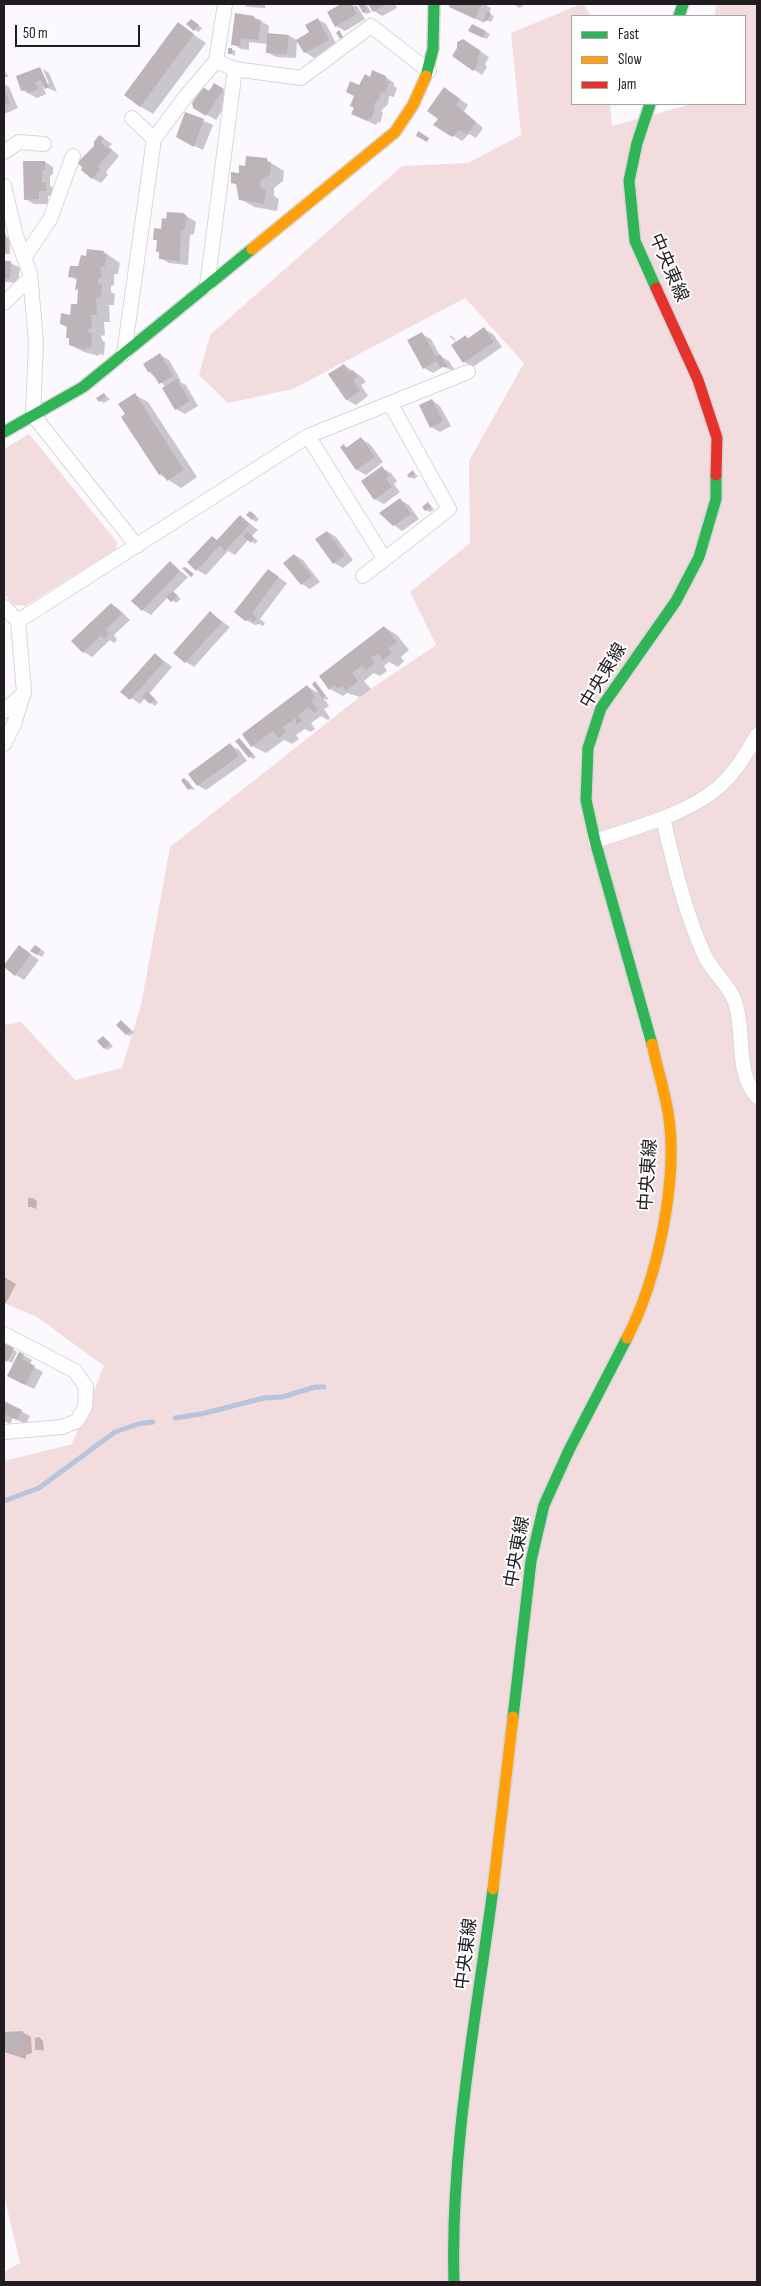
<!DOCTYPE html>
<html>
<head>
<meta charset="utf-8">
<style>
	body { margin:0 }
	#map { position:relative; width:761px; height:2286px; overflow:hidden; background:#fcf9fe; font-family:"Sofia Sans Condensed",sans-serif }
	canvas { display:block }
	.frame { position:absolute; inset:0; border:5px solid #201c20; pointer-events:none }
	.legend { position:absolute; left:571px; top:15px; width:175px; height:90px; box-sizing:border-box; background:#fff; border:1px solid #a6a4a6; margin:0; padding:6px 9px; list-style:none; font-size:15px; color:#201c20 }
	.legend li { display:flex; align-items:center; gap:10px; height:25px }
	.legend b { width:25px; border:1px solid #a6a4a6 }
	.scale { position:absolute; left:15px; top:25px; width:125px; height:22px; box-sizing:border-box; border:2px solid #201c20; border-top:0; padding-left:6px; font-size:15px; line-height:18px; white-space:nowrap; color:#201c20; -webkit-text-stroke:4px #fff; paint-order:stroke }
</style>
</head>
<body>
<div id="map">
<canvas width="761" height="2286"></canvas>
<div class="frame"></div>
<ul class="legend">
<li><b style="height:6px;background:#30b455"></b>Fast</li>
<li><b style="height:6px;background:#ff9f0a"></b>Slow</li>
<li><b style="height:6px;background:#e5322d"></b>Jam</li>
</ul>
<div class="scale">50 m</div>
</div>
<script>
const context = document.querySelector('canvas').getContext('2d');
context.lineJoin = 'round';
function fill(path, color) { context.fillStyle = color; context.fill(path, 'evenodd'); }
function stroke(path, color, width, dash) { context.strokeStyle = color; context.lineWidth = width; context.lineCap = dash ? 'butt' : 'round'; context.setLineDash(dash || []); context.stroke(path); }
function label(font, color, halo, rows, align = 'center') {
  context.font = font + ' "Sofia Sans Condensed","Noto Sans JP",sans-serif'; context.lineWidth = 4; context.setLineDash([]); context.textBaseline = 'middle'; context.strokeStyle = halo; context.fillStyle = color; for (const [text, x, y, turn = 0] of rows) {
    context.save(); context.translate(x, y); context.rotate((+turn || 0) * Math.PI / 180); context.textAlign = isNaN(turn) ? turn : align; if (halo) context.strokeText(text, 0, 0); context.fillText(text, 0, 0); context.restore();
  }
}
const green = new Path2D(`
	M581,4H583L591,16H572V104H610L612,126L691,104H745V16H714L717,4H757V2282H4V2272L20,2263L4,2195V1461L72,1444L104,1366L37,1317L4,1303V1025L21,1022L75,1080L122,1068L141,1005L170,847L362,695L436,645L410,592L470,543L469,461L524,363L465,298L293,389L228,403L199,375L210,335L402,166L468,163L521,135L511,33Z
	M29,434L117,542L116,549L25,606L14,605L4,594V449Z`);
const shadow = new Path2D(`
	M243,4H265V8L248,7Z
	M343,4L357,6L365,19L345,31L336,26L328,12Z
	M360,4H366L371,12L367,14L363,12Z
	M369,4H395L397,8L382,16L374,11Z
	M452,4H488L487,6L491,8L489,14L494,16L491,22L486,20L484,23L451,6Z
	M513,4H525L520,8Z
	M254,17L269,26L268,35L289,36L297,40L296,58L276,57L267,52L268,44L249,42V50L241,49L233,44Z
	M317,19L326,24L337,45L314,58L305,52Z
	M195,23L202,28L199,32L195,30Z
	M178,24L206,43L153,114L140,106Z
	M472,25L490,34L487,39L470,30Z
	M472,46L489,57L485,64L487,67L482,75L474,70L458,48Z
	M231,49L235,51V56L229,53Z
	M40,68L46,84H49L43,69L49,73L57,92L43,86L46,94L37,98L22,90L17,77Z
	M4,72L7,74L8,77H4Z
	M386,77L394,83V86L397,88L394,97L389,96L388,104L381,111L383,113L380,123L378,122L376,125L361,118L360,87L371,78Z
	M4,84L9,87L18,108L4,114Z
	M214,85L232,95L216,120L194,107Z
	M453,94L468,105L464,111L483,128L476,138L469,134L462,141L435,124Z
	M186,113L213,125L203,150L186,142Z
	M100,136L112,144L109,147L119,156L106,172L108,175L101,183L92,178L95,146Z
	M266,160L284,171L283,181L274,188V196L279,199L277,211L254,207L241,199L238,185L232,182L246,167Z
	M45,162L53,167V174L50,176V186L55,189V195L48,196V204H34L25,199Z
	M183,214L196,222L194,234L190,235L188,265L169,263L160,258V253L157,251L158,241L155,239L167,220Z
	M4,236L10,238V254H4Z
	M88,250L104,252L120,263L118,274H114V285L111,286V292L115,294L114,305H109L110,322H104L105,335L101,336L102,340L105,342L104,355L99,354V356L84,352L70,345L71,339L67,337L68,328L61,324L72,316L79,306L77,280L70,276L87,257Z
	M4,262L11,263L20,268L18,283L4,282Z
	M484,329L493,334L502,347L473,367L464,362L457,343L448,335L453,337L457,343L466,337L470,339Z
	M422,334L431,339L440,356L449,361L455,371L443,367L433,373L424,368Z
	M160,355L169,360L181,381L180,382L186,385L198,406L185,414L176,409L166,387L149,372Z
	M344,365L362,377L366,382L361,385L368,396L356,405L347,400Z
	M104,394L110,399L104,403L100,401Z
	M135,395L148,402L197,477L181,488L159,474L127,414Z
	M432,400L440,406L451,426L440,432L431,427Z
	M361,439L370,444L383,462L366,475L357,470L341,447L344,446L348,448Z
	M382,468L391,473L397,481L394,484L400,492L384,504L375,499Z
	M413,472L418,476L414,479L410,477Z
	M401,500L409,505L419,519L402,531L394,525Z
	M429,504L434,509L430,512L426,510Z
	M248,515H254L259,519L256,522Z
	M241,517L258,530L252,536L258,541L255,544L249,539L235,555L228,551L206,575L197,570L218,541Z
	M328,532L336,537L353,560L343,568L334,563Z
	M295,555L303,560L320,582L310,589L302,584Z
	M170,563L188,577L173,592L181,599L176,603L168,597L151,615L143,610Z
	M268,570L287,583L260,619L265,623L263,626L259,624L255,625L246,620Z
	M111,604L119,609L130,620L114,635L117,640L114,643L110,640L92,657L84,652Z
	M210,613L230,627L194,667L186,662Z
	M384,627L397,635L409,650L401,657L404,661L398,667L389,662L384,666L387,671L380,676L374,673L364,681L371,689L360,697L347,693L343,696L330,689Z
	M155,654L172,667L149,694L158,702L155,706L145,698L140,704L122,691Z
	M315,683L328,698L327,700L323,697L329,706L324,709L330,718L328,720L321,716L311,723L315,729L311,732L305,729L296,735L299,739L292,744L284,740L266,753L252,746L308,687L322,695Z
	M239,739L256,757L253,759L250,757Z
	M230,745L239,750L247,761L206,790L197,785Z
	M185,779L188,781L195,790L189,789Z
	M19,946L39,960L24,980L16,975Z
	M35,946L45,952L42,957L32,951Z
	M121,1022L134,1032L130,1036L126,1034Z
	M103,1037L113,1046L108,1050L104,1048Z
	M34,1199L37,1201L36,1209L29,1206Z
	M4,1277L16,1284L6,1303L4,1302Z
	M4,1344L17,1352L12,1363L4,1359Z
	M20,1353L32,1360L30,1365L43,1372L34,1389L17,1381Z
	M4,1402L30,1416L26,1424L13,1418L10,1424L4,1421Z
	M22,2032L31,2037L32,2053L26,2055V2059L4,2052V2033Z
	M40,2038L43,2041L44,2051L37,2049Z`);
const stream = new Path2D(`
	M175,1418L201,1414L264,1398L282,1397L315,1387H324
	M4,1501L39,1488L115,1432L138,1424L153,1422`);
const building = new Path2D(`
	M341,4H351L357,14L335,27L327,12Z
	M358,4H364L367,10L363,13Z
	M368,4H387L373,12Z
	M450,4H482L475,19L449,7Z
	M487,11L491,13L487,21L483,20Z
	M235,13L254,16V19L261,20L258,40L241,38L240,46L231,45Z
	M318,18L329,40L304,53L296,40L309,32L305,25Z
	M191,19L199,25L194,31L186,24Z
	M178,22L194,34L140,107L124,95Z
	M472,24L486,31L483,38L468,31Z
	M339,30L344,38L341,40L336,33Z
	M267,33L289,35L287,54L266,53Z
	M463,39L481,51L477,58L479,61L473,71L452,56L457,48V42Z
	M228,48H232V54H228Z
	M40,67L49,87L45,89L41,80L35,82L38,89L28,93L26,89L21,91L16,76Z
	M372,70L386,76V80L389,82L385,93L380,92L379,99L373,105L375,107L371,120L369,118L367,121L351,114L354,108L350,106L354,96L346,92L350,81L359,85L365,74L370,77Z
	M214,83L224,89L206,116L193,108L192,103L203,87L209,91Z
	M444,87L460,99L456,105L476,123L467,134L460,130L452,137L433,125L438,119L427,111Z
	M4,89L10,103L4,106Z
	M185,112L204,119L194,147L176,137Z
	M418,131L429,138L427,142L416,136Z
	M99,135L104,138L101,142L104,146L112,150L98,166L100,170L92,179L81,170L82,167L77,163L94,146V142Z
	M246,156L267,158L268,162H271L270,174L261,180L260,185L261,188L266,190L264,204L239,200L236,184L231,183V172L239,173V165L245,166Z
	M23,161H45V170L42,171V183L46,182V191H39V199L24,200Z
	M167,212L183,213L187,216L185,229L181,230L180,261L159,259V251L156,252L157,240H153L154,228L161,229L162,218L166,219Z
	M4,234H6L7,252H4Z
	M87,249L104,251L103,254H107L105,266L101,267V278L98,279V284L102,285L100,298H96L97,315H91L92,328L88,329L89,333H92L91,348L86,347L87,350L69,345V338H66L67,326L60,324L61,313L70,315L71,304H77L78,289L75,290L77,278L68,277L70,266H78L81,255L86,256Z
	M4,261H11L10,279L4,278Z
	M484,327L494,342L463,363L451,345L466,335L467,339Z
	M422,332L436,357L440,354L448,367H440L437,361L423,369L407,340Z
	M160,353L173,376L159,384L151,371L148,372L143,364Z
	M344,364L349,373L353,370L358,377L353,380L360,391L346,400L328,374Z
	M177,379L190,401L175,410L162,388Z
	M104,393L106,396L99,402L96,398Z
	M135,393L184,470L167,481L162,473L159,475L121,417L125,414L118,404Z
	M432,399L443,421L430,428L419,405Z
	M361,437L375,457L356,470L340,447L344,444L346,448Z
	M382,466L389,476L386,478L392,487L374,500L361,481Z
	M413,470L415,474L409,478L407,475Z
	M400,498L411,514L393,526L379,513Z
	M428,502L431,507L425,511L422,507Z
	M250,511L256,516L252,520L246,515Z
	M240,515L250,524L225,551L220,545L196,571L187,562L212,536L217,540Z
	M247,531L254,538L251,543L243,536Z
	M327,531L345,555L333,564L315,539Z
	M294,554L312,576L301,585L283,563Z
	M170,561L180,571L142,611L131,601Z
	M185,567L194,574L191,577L182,568Z
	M268,569L279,577L252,613L257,618L254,622L250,619L245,621L234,612Z
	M173,591L178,596L171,602L166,597Z
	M111,603L122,614L106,629L109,634L104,639L101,635L83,653L71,641Z
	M210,611L222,622L185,663L173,653Z
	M384,626L397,642L388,649L392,653L383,660L378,653L371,658L375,663L366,670L362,665L352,673L358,681L346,691L343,686L338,689L335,685L329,690L319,676Z
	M155,653L164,662L130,700L120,692Z
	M315,681L325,695L323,699L312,684Z
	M307,685L316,698L311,701L318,710L314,713L309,707L298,715L302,721L296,725V718L283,727L286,732L278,738L273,731L251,747L242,734Z
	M147,691L155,699L150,704L142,697Z
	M239,738L253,754L249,758L235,741Z
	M230,743L239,756L197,786L188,774Z
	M184,778L192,788L188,790L181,780Z
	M19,945L31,954L15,976L4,967V965Z
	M35,945L41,949L37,955L30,951Z
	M121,1020L131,1030L126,1035L116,1025Z
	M103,1036L110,1043L104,1049L97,1041Z
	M28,1198H34L32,1207H28Z
	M4,1343L14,1348L7,1362L4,1360Z
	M19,1352L24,1354L22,1359L35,1366L25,1385L7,1376Z
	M4,1401L22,1410L17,1420L4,1414Z
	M23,2031L24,2048L17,2050L18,2054L13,2055L12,2050H4V2032Z
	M40,2037L41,2050H35V2038Z`);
const street = new Path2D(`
	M216,61L225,4
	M132,118L154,139
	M4,152L19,142L44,144
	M4,186L16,236L30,273L36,342L33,415L137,546
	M24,258L50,219L73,156
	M207,286L235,69
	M4,303L30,278
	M124,354L154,139L186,96L216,61L235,69L301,78L371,26L429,71
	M308,436L384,558
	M363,576L449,509L390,403
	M4,607L18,621L24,692L14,724L4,744
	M18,621L308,436L468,372
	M4,711L24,693
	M663,818C674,864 684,910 704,954C711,971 729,984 735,1002C746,1034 734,1070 757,1097
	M595,841C634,828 695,812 724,782C738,768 747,752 757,735
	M4,1334L75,1371L86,1387L85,1407L77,1421L62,1427L4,1432`);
const fast = new Path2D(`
	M679,16L683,4
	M426,76L433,49L434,4
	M650,104L637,143L629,181L635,241L656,288
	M4,432L83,387L252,249
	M652,1044L595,841L586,800L588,748L601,708L676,601L699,557L716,499V475
	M513,1717L531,1561L544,1505L569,1450L627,1338
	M454,2282C450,2152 476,2018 493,1889`);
const slow = new Path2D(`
	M252,249L395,132L413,105L426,76
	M627,1338C658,1278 679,1178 668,1112C664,1089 657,1067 652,1044
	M493,1889L513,1717`);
const jam = new Path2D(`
	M656,288L698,380L717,438L716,475`);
const streetNames = [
	["中央東線",668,268,67],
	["中央東線",604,676,-59],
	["中央東線",649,1175,-86],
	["中央東線",518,1552,-80],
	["中央東線",467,1954,-83]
];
fill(green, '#f3dcde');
fill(shadow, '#0003');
stroke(stream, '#b7c5dc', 5);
fill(building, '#bcb4b9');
stroke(street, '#d9d6da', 16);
stroke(fast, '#d9d6da', 14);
stroke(slow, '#d9d6da', 14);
stroke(jam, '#d9d6da', 14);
stroke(street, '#fffeff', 14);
stroke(fast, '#30b455', 11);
stroke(slow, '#ff9f0a', 11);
stroke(jam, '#e5322d', 11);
label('18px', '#201c20', '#fff', streetNames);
</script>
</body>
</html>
